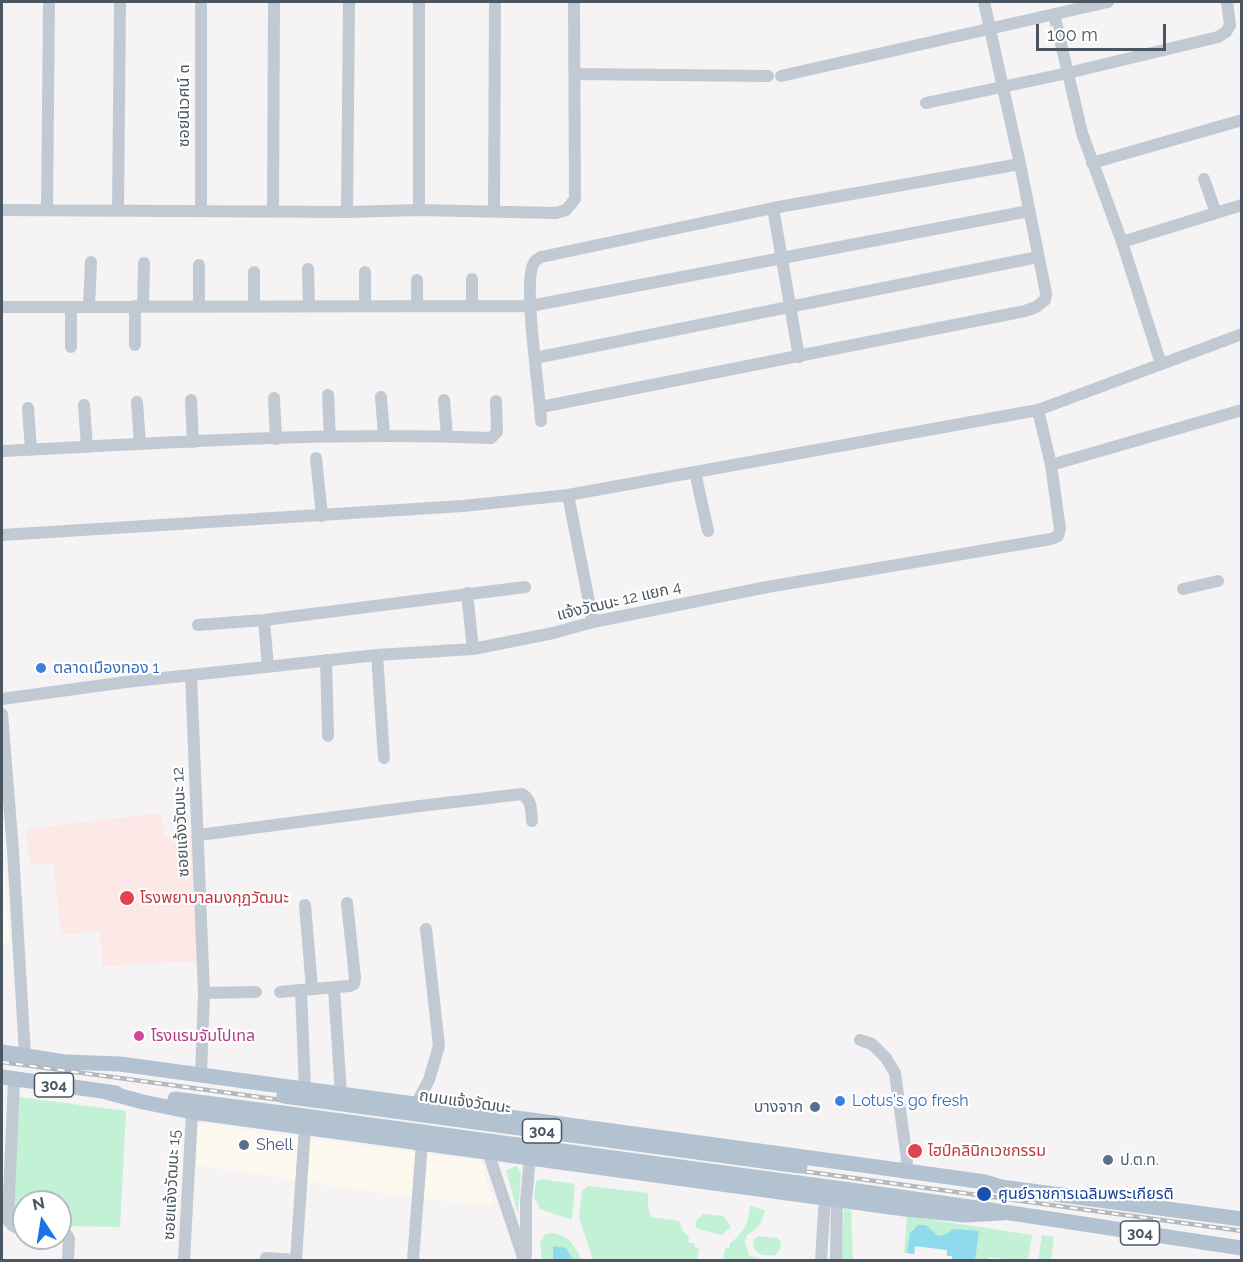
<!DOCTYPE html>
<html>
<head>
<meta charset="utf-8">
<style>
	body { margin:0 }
	#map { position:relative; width:1243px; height:1262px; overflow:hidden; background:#f5f3f3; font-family:Raleway,sans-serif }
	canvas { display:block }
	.frame { position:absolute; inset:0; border:3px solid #4a5661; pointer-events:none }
	.north { position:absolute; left:12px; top:1190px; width:60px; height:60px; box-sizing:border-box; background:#fff; border:2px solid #b7bbc0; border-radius:50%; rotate:348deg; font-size:16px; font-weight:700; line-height:24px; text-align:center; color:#4a5661 }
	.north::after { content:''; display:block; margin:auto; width:21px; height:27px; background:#1a73e8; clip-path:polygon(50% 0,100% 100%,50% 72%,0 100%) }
	.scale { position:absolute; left:1036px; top:24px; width:130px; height:27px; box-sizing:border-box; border:3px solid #4a5661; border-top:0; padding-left:8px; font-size:18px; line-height:21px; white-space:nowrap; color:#4a5661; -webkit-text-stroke:4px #fff; paint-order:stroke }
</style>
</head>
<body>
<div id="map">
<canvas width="1243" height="1262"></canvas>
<div class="frame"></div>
<div class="north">N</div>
<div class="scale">100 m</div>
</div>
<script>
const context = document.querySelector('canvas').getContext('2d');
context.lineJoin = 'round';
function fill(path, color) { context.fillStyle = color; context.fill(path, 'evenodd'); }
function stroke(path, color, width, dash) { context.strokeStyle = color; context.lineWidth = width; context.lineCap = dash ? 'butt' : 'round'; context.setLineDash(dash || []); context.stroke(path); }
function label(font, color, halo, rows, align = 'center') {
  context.font = font + ' Raleway,"Noto Sans Thai",sans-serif'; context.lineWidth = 4.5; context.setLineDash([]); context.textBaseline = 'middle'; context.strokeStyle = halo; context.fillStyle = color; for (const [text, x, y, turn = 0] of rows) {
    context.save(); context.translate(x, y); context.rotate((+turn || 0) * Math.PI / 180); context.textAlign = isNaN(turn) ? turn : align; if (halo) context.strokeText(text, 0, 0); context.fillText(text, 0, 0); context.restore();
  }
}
const commercial = new Path2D(`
	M2,846L10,942L2,945Z
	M198,1123L481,1161L494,1205L423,1199L196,1165Z`);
const medical = new Path2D(`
	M162,813L164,838L194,834L199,961L103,966L99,931L61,935L53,863L30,865L26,829Z`);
const green = new Path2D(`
	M19,1097L126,1111L120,1227L60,1226V1202H24V1223L14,1222L12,1217Z
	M517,1166L521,1173L518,1214L506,1170Z
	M541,1179L575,1184L572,1220L540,1209L534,1197L536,1181Z
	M588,1186L648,1193V1206L651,1217L679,1221L683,1231L689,1237L688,1242L695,1244L694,1247L699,1248L697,1260H593L579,1217L582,1191Z
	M750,1206L765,1210C762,1223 759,1228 747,1235L745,1241L749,1255L761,1260H723L725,1248H729L730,1243C744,1233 748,1224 750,1206Z
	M844,1209L851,1210L853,1260H841Z
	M703,1214L724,1216L731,1227L721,1235L696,1228V1221Z
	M907,1216L1032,1235L1028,1260H1012L989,1257L988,1260H952V1256H947V1250L915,1246L914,1254L904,1253Z
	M552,1233C571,1237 573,1244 582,1260H542L540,1242L545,1234Z
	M1042,1235L1054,1237L1051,1260H1038Z
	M758,1236L777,1238L781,1242V1247L776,1255C764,1256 753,1256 753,1241Z`);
const water = new Path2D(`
	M918,1225H926L938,1236L946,1234L954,1229L979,1231L975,1260H952V1256H947V1250L915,1246L914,1254L907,1253L910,1233Z
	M553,1246L566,1248L573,1260H553Z`);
const minor = new Path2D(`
	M419,2V210
	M1054,14L1082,133L1122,242L1161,364
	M575,74L768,76
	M781,76L1108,2
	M926,103L1068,73L1218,37L1226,32L1230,25L1227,2
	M1092,163L1242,120
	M1204,179L1216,213
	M773,208L799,357
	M2,210L347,212L419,210L556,213L566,210L575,199L574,2
	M47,210L49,2
	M118,210L120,2
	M201,211V2
	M273,211L274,2
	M494,211L495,2
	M347,212L349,2
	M1122,242L1242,205
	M308,269L309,306
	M365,272V306
	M472,279V305
	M417,280V306
	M135,306V345
	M143,306L144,263
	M199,306V265
	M254,306V272
	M2,307L530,306L1029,211
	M71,307V347
	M89,307L91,262
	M535,358L1038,257
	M328,395L330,437
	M381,397L384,435
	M274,398L276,439
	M191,400L193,442
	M444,400L447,436
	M137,402L140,444
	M84,405L87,447
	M541,407L1025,311L1036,307L1045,300L1046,293L1020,164L984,2
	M28,408L31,450
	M541,421C540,393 522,281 534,263C535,260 538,259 541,257L773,208L1020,164
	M2,451C164,443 328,431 491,438L497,432L496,401
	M316,458L322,516
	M1051,465L1242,410
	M695,472L708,531
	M568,495L593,622
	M2,535L463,506L568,495L1038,410L1242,334
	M1183,589L1218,581
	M467,593L473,649
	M264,620L268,667
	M198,625L264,620L525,587
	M377,655L384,758
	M326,660L328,736
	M191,675L204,993L201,1075
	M2,699L126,682L377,655L473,649L553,633L593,622L767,587L1051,539L1058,536L1060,529L1051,465L1038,410
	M2,714L13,851L25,1055
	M199,835L420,806L522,794C532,800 531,811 532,821
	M305,905L312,989
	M334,988L341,1094
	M280,992L301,990
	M204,993L256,992
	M860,1040L872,1044L886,1058L895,1073L907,1160L906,1171
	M14,1079L8,1220C12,1227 16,1228 24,1229
	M305,1089L301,990L350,986L354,984L355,978L347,903
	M416,1104L429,1080L439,1046L426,929
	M488,1152L524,1260
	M60,1232L67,1235L69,1239L68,1260
	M526,1255V1200L530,1158
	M266,1258L296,1260
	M184,1260L192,1112
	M296,1260L305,1127
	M413,1260L422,1143
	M821,1260L825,1198
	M836,1260L837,1200`);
const major = new Path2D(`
	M2,1052L77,1064
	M68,1062L120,1064L906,1171L985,1182L1001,1187L1242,1219
	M2,1077L116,1093
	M106,1092L143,1102L192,1112L905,1209L965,1215L1002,1213
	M175,1099L282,1113
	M798,1183C946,1202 1094,1226 1242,1248`);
const rail = new Path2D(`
	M2,1062L1242,1231`);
const majorBridge = new Path2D(`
	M284,1096L800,1166
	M282,1113L798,1183`);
const markers = [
	[41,668,6,"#3f7fe0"],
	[127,898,8,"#e0444e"],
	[139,1036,6,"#d1479c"],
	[840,1101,6,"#3f7fe0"],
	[815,1107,6,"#5c6f8a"],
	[244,1145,6,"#5c6f8a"],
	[915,1151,8,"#e0444e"],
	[1108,1160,6,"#5c6f8a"],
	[984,1194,8,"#1a4fb4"]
];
const shields = [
	[54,1085,39],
	[542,1131,39],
	[1140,1233,39]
];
const shieldNames = [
	["304",54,1085],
	["304",542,1131],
	["304",1140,1233]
];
const streetNames = [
	["ซอยนิเวศน์ ๓",184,106,-90],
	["แจ้งวัฒนะ 12 แยก 4",619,601,-13],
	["ซอยแจ้งวัฒนะ 12",181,822,-93],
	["ถนนแจ้งวัฒนะ",465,1102,8],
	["ซอยแจ้งวัฒนะ 15",172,1185,-87]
];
const shopNames = [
	["ตลาดเมืองทอง 1",53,668],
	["Lotus's go fresh",852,1101]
];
const healthNames = [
	["โรงพยาบาลมงกุฎวัฒนะ",140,898],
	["ไฮป์คลินิกเวชกรรม",928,1151]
];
const hotelNames = [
	["โรงแรมจัมโปเทล",151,1036]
];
const serviceNames = [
	["บางจาก",803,1107,"right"],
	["Shell",256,1145],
	["ป.ต.ท.",1120,1160]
];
const transitNames = [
	["ศูนย์ราชการเฉลิมพระเกียรติ",998,1194]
];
fill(commercial, '#fdf9ef');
fill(medical, '#fce8e6');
fill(green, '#c3f1d5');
fill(water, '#90daee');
stroke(minor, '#c1cad2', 12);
stroke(major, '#b3c2d1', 15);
stroke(rail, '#b5b8bd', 4.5);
stroke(rail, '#fff', 2, [7]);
stroke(majorBridge, '#b3c2d1', 15);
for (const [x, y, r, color] of markers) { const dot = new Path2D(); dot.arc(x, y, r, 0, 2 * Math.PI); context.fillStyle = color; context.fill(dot); stroke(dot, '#fff', 2); }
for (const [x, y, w] of shields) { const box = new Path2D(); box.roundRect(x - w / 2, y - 12, w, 24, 4.5); context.fillStyle = '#fff'; context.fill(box); stroke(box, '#4a5661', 1.5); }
label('bold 15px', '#4a5661', null, shieldNames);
label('16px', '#4a5661', '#fff', streetNames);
label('16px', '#366cbe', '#fff', shopNames, 'left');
label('16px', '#be3a42', '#fff', healthNames, 'left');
label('16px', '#b23c85', '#fff', hotelNames, 'left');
label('16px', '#4e5e75', '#fff', serviceNames, 'left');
label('16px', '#164399', '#fff', transitNames, 'left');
</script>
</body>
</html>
